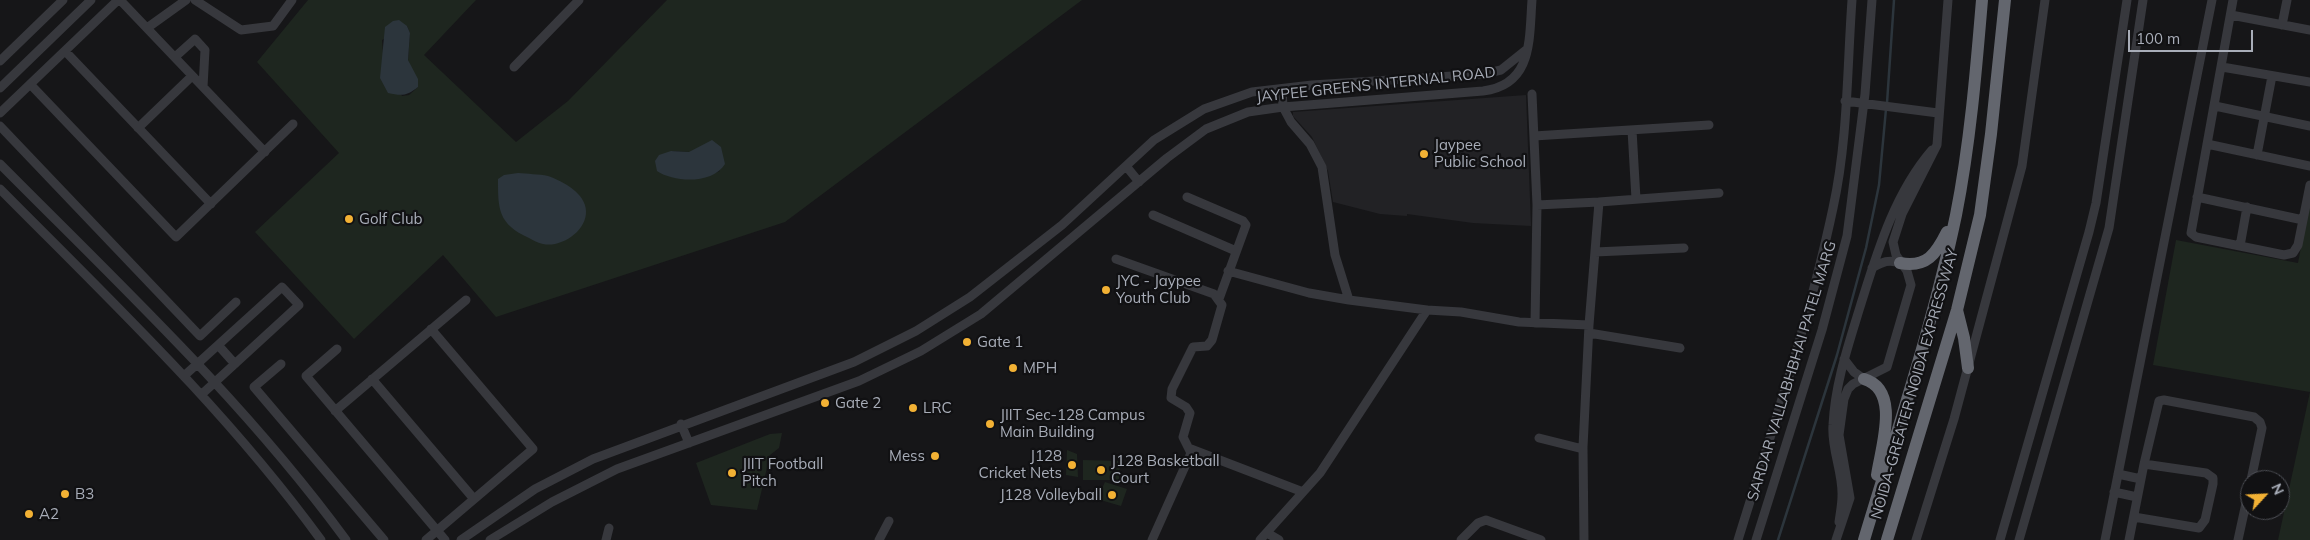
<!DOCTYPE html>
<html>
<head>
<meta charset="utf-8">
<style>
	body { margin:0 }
	#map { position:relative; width:2310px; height:540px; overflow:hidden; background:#161618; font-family:Mulish,sans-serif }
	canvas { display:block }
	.north { position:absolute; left:2240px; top:470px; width:50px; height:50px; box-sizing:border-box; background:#111113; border:1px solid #4d4f55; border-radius:50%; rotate:65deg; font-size:14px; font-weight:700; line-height:20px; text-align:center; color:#a8adb8 }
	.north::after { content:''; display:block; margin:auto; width:18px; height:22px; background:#f2b134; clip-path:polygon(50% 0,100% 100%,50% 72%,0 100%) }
	.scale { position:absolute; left:2128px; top:30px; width:125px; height:22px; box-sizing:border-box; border:2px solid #a8adb8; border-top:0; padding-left:6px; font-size:15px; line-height:18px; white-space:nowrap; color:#a8adb8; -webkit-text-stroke:4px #111113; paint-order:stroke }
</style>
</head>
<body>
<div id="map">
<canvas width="2310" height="540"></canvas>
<div class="north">N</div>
<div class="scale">100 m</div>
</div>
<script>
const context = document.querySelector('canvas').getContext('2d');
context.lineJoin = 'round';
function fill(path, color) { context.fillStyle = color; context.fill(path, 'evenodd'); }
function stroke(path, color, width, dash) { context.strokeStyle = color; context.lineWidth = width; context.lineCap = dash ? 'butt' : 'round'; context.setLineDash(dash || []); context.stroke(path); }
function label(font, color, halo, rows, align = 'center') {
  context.font = font + ' Mulish,sans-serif'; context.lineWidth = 4.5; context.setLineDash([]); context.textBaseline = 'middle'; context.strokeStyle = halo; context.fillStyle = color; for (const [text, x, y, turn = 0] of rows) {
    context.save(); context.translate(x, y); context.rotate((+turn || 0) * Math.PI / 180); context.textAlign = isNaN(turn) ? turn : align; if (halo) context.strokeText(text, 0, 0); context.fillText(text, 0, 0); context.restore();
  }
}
const built = new Path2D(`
	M1526,95L1531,226L1473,223L1407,214V216L1380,214L1333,202L1328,171L1312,137L1293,116V112Z`);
const green = new Path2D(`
	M308,0H476L424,55L516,142L568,101L667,0H1082L785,222L496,317L443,255L354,339L255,232L339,153L257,62ZM407,26L410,33L408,60L418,87L409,95L402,96L383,53L382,40ZM671,151L690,152L720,171L704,177L686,179Z
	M2310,199V540H2278L2310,392L2153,365L2176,240L2298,263Z
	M782,433L779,448L770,455L757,510L711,505L696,463L770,434Z
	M1067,450L1077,454L1078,477L1066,475Z
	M1083,460L1120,461L1119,480H1083Z
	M1105,482L1127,489L1121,506L1097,499Z`);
const water = new Path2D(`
	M399,20L407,26L410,33L408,60L418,79V87C407,96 402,96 388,93L380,78L385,27L393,21Z
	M712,140L721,147L725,164C713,184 675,183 657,171L655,161L659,155L671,151L689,152Z
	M518,173C527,174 539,174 548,176C563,181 586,194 586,211C587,231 561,248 543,244C538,243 533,240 529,238C498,224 498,209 498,179L504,175Z`);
const stream = new Path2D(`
	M1887,103L1894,0
	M1778,540L1837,355L1866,248L1879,185L1886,109`);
const minor = new Path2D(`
	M120,0L265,152
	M195,0L241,30L273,26L292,0
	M2233,0L2191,233L2196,237L2284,255L2293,253L2298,245L2310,185
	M2231,15L2310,30
	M2282,25L2287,0
	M147,28L186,0
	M65,51L211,204
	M175,57L195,39L205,50L203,87
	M0,61L63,0
	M514,67L579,0
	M2222,67L2310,82
	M30,84L176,237L293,124
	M0,88L91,0
	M1282,89L1283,107L1291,122L1310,144L1322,167L1335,255L1349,300L1427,310
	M1532,94L1537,205L1535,323
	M1845,101L1938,113
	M2215,106L2310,126
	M0,113L118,0
	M0,126L200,336L236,302
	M138,128L192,76
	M1632,130L1636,199
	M1534,136L1709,125
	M2207,144L2310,166
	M2257,155L2272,76
	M0,164C120,285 245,402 346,540
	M1126,166L1139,182
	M0,189C112,302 227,411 321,540
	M1187,197L1243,221L1246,225L1219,299
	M2197,197L2303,220
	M1599,202L1719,193
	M1537,205L1599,202L1589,325
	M1153,215L1236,251
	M2240,246L2247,207
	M1595,252L1684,248
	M1116,259L1214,294L1222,305L1212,340L1207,346L1193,347L1172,389L1171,398L1186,407L1190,413L1183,437L1191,453L1152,540
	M1872,268C1883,262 1888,259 1900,263
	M1228,271L1309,293L1349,300
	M1589,333L1680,348
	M218,345L235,364
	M337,349L306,376L445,540
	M1844,359L1854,372L1864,379
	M281,364L254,387L384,540
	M185,375L282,287L299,305L202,394
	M372,379L474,499
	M335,411L466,300
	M681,424L689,443
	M1539,438L1583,449
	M1191,449L1303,492
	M2118,474L2141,479
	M2114,492L2137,497
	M2134,517L2199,528L2205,520L2213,484V478L2206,473L2144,464
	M1839,522C1840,514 1842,505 1842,496C1843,472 1831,449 1833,425C1835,384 1848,346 1860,307C1877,253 1894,194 1932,150
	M1267,533L1279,540
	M426,540L533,449L431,329
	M461,540L535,489L593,459L854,362L916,331L970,297L1062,225L1154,140L1204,109L1252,92L1312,85L1484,74L1501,70L1526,50
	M490,540L552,502L617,469L859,381L921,351L981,314L1167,158L1206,129L1248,112L1283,107L1483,91C1533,85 1529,40 1532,0
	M606,540L609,528
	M879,540L889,521
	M1260,540L1320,473L1427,310L1461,312L1519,322L1589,325L1583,447L1584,540
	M1461,540L1478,523L1486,520L1541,540
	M1738,540C1772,430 1809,321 1833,208C1848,140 1847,69 1852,0
	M1756,540L1822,330L1847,236L1865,94L1872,0
	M1836,540L1850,498L1839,435L1844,399L1848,389L1853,384L1887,367L1911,285L1907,271L1896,255L1893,242L1902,214L1937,145L1948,0
	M1916,540L1954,419L2022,166L2045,0
	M2000,540L2089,232L2096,203L2127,0
	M2019,540L2109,228L2143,0
	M2105,540L2212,0
	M2129,540L2144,464L2159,401L2164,400L2254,417L2260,422L2262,428L2251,480
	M2238,540L2250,485`);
const highway = new Path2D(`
	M1900,263C1927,268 1936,254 1947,232
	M1957,310L1964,338L1968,368
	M1864,379C1901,390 1881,447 1877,475
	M1864,540C1896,433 1933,325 1956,215C1970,144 1976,72 1982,0
	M1887,540L1957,310L1980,215L1991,134L2005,0`);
const markers = [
	[1424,154,5,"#f2b134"],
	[349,219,5,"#f2b134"],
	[1106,290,5,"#f2b134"],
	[967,342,5,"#f2b134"],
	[1013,368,5,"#f2b134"],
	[825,403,5,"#f2b134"],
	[913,408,5,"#f2b134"],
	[990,424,5,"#f2b134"],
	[935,456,5,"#f2b134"],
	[1072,465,5,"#f2b134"],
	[1101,470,5,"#f2b134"],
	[732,473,5,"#f2b134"],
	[65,494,5,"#f2b134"],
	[1112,495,5,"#f2b134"],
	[29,514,5,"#f2b134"]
];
const streetNames = [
	["JAYPEE GREENS INTERNAL ROAD",1376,85,-6],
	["SARDAR VALLABHBHAI PATEL MARG",1792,371,-73],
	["NOIDA-GREATER NOIDA EXPRESSWAY",1915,384,-74]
];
const poiNames = [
	["Jaypee",1434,145],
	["Public School",1434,162],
	["Golf Club",359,219],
	["JYC - Jaypee",1116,281],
	["Youth Club",1116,298],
	["Gate 1",977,342],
	["MPH",1023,368],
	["Gate 2",835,403],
	["LRC",923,408],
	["JIIT Sec-128 Campus",1000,415],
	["Main Building",1000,432],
	["Mess",925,456,"right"],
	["J128",1062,456,"right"],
	["Cricket Nets",1062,473,"right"],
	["J128 Basketball",1111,461],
	["Court",1111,478],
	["JIIT Football",742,464],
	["Pitch",742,481],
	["B3",75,494],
	["J128 Volleyball",1102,495,"right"],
	["A2",39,514]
];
fill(built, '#222225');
fill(green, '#1e261f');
fill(water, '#2c353c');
stroke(stream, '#2c353c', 2.5);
stroke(minor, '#37383d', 9);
stroke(highway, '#63666e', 12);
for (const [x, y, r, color] of markers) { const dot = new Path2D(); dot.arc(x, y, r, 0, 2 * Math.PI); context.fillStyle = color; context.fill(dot); stroke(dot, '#111113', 2); }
label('15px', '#a8adb8', '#111113', streetNames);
label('15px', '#a8adb8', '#111113', poiNames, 'left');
</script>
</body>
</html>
